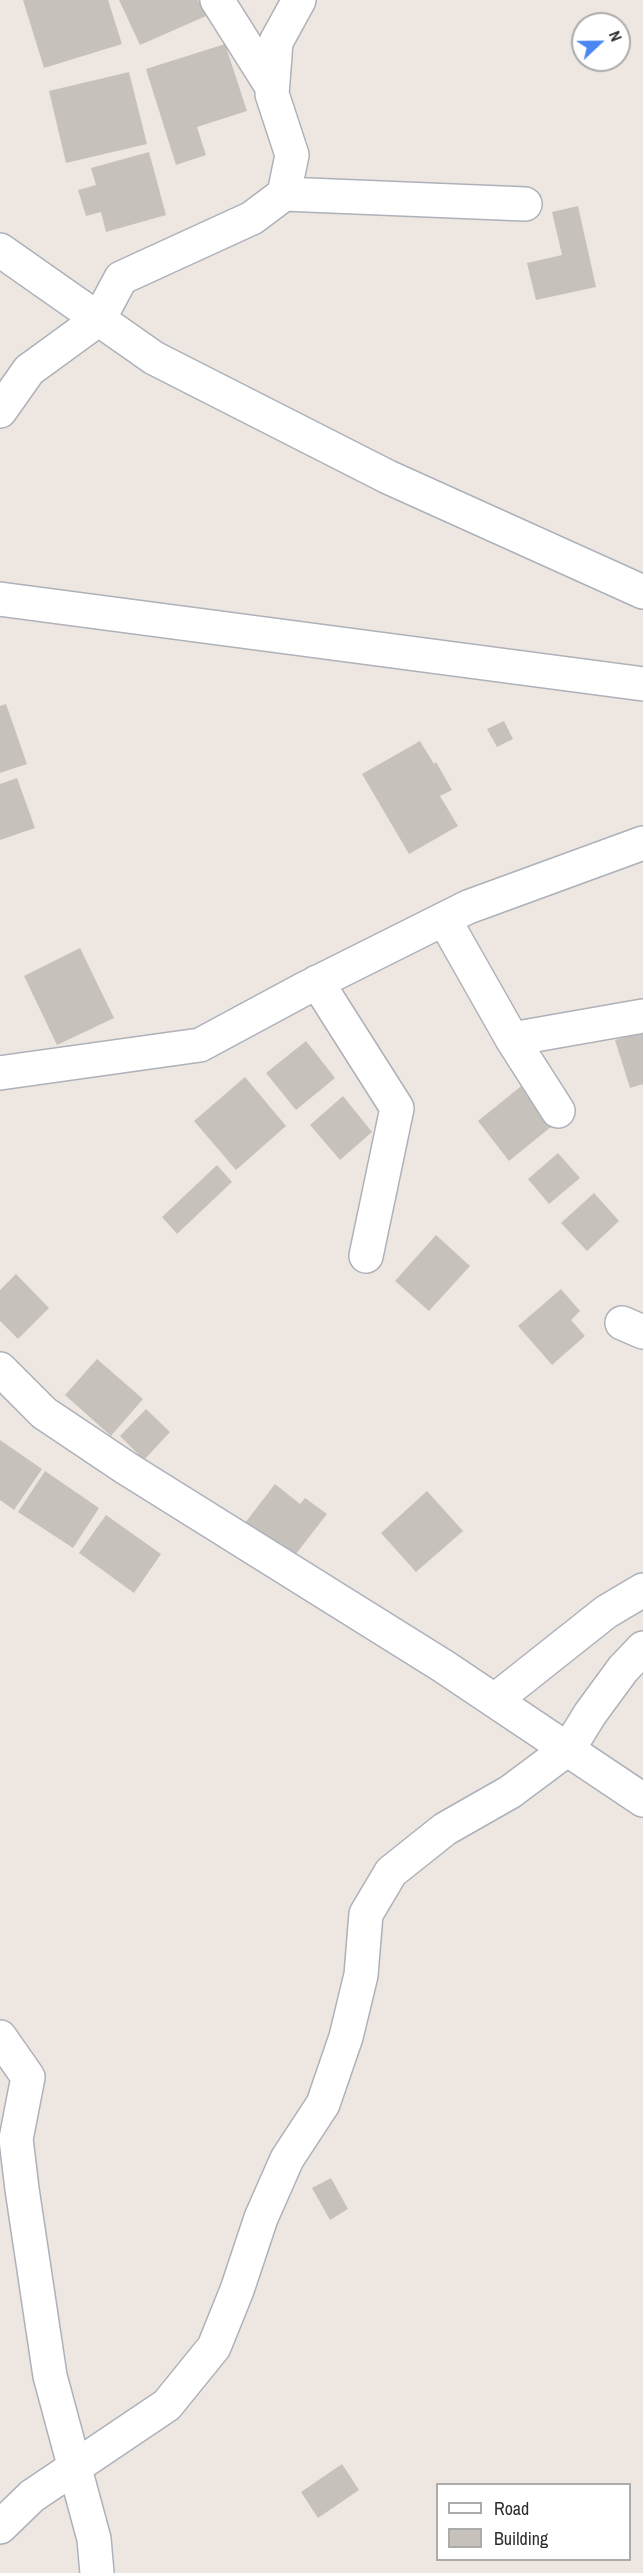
<!DOCTYPE html>
<html>
<head>
<meta charset="utf-8">
<style>
	body { margin:0 }
	#map { position:relative; width:643px; height:2573px; overflow:hidden; background:#eee6e1; font-family:"Archivo Narrow",sans-serif }
	canvas { display:block }
	.legend { position:absolute; left:436px; top:2483px; width:195px; height:78px; box-sizing:border-box; background:#fff; border:2px solid #ababab; margin:0; padding:8px 10px; list-style:none; font-size:18px; color:#2d2d2d }
	.legend li { display:flex; align-items:center; gap:12px; height:30px }
	.legend b { width:30px; border:2px solid #ababab }
	.north { position:absolute; left:571px; top:12px; width:60px; height:60px; box-sizing:border-box; background:#fff; border:2px solid #ababab; border-radius:50%; rotate:68deg; font-size:16px; font-weight:700; line-height:24px; text-align:center; color:#2d2d2d }
	.north::after { content:''; display:block; margin:auto; width:21px; height:27px; background:#4a87f2; clip-path:polygon(50% 0,100% 100%,50% 72%,0 100%) }
</style>
</head>
<body>
<div id="map">
<canvas width="643" height="2573"></canvas>
<ul class="legend">
<li><b style="height:8px;background:#fff"></b>Road</li>
<li><b style="height:16px;background:#c7c1bc"></b>Building</li>
</ul>
<div class="north">N</div>
</div>
<script>
const context = document.querySelector('canvas').getContext('2d');
context.lineJoin = 'round';
function fill(path, color) { context.fillStyle = color; context.fill(path, 'evenodd'); }
function stroke(path, color, width, dash) { context.strokeStyle = color; context.lineWidth = width; context.lineCap = dash ? 'butt' : 'round'; context.setLineDash(dash || []); context.stroke(path); }
const building = new Path2D(`
	M23,0H108L122,44L44,68Z
	M119,0H198L206,16L140,45Z
	M225,44L247,111L197,127L206,155L176,165L146,69Z
	M129,72L147,144L66,163L49,91Z
	M149,152L166,215L106,232L101,212L86,216L78,190L96,185L91,168Z
	M578,206L596,287L536,300L527,263L562,255L552,212Z
	M6,704L27,764L0,773V706Z
	M504,721L513,739L497,747L487,729Z
	M420,741L434,764L436,762L452,790L440,796L458,826L409,854L362,774Z
	M17,778L35,828L0,840V784Z
	M80,948L114,1018L57,1045L24,976Z
	M643,1032V1084L630,1088L615,1040Z
	M306,1041L335,1078L296,1110L266,1073Z
	M245,1077L286,1126L236,1170L194,1121Z
	M525,1083L557,1122L509,1161L478,1121Z
	M343,1096L372,1132L340,1160L310,1125Z
	M558,1153L580,1178L549,1204L528,1179Z
	M217,1165L232,1182L177,1234L162,1217Z
	M594,1193L619,1221L587,1251L561,1223Z
	M436,1235L470,1266L429,1311L395,1281Z
	M16,1274L49,1308L18,1339L0,1321V1290Z
	M561,1289L580,1311L571,1320L585,1336L552,1365L518,1326Z
	M97,1359L143,1399L111,1436L65,1395Z
	M146,1409L170,1432L144,1460L120,1436Z
	M0,1440L42,1469L14,1510L0,1500Z
	M45,1471L99,1508L73,1548L18,1512Z
	M275,1484L300,1504L305,1498L327,1514L289,1563L242,1527Z
	M427,1491L463,1531L416,1572L381,1533Z
	M106,1515L161,1554L134,1593L79,1553Z
	M331,2178L348,2209L330,2220L312,2188Z
	M342,2464L359,2490L318,2518L301,2492Z`);
const minor = new Path2D(`
	M217,0L272,87
	M284,194L525,204
	M0,250L154,358L388,477L643,592
	M0,411L29,370L99,319L121,278L252,218L284,194L292,155L272,94L276,42L299,0
	M0,599L643,684
	M444,919L512,1039L558,1111
	M317,982L397,1108L366,1256
	M512,1039L643,1016
	M0,1073L200,1045L304,989L468,907L643,843
	M622,1323L643,1332
	M0,1369L44,1413L126,1468L443,1666L643,1800
	M495,1700L606,1612L643,1590
	M0,2037L28,2077L16,2139L22,2189L50,2376L94,2539L97,2573
	M0,2527L32,2496L167,2405L214,2347L237,2290L261,2218L287,2159L323,2104L346,2037L361,1975L366,1914L391,1872L445,1829L510,1792L569,1748L590,1714L623,1669L643,1648`);
fill(building, '#c7c1bc');
stroke(minor, '#adb1b9', 36);
stroke(minor, '#fff', 33);
</script>
</body>
</html>
